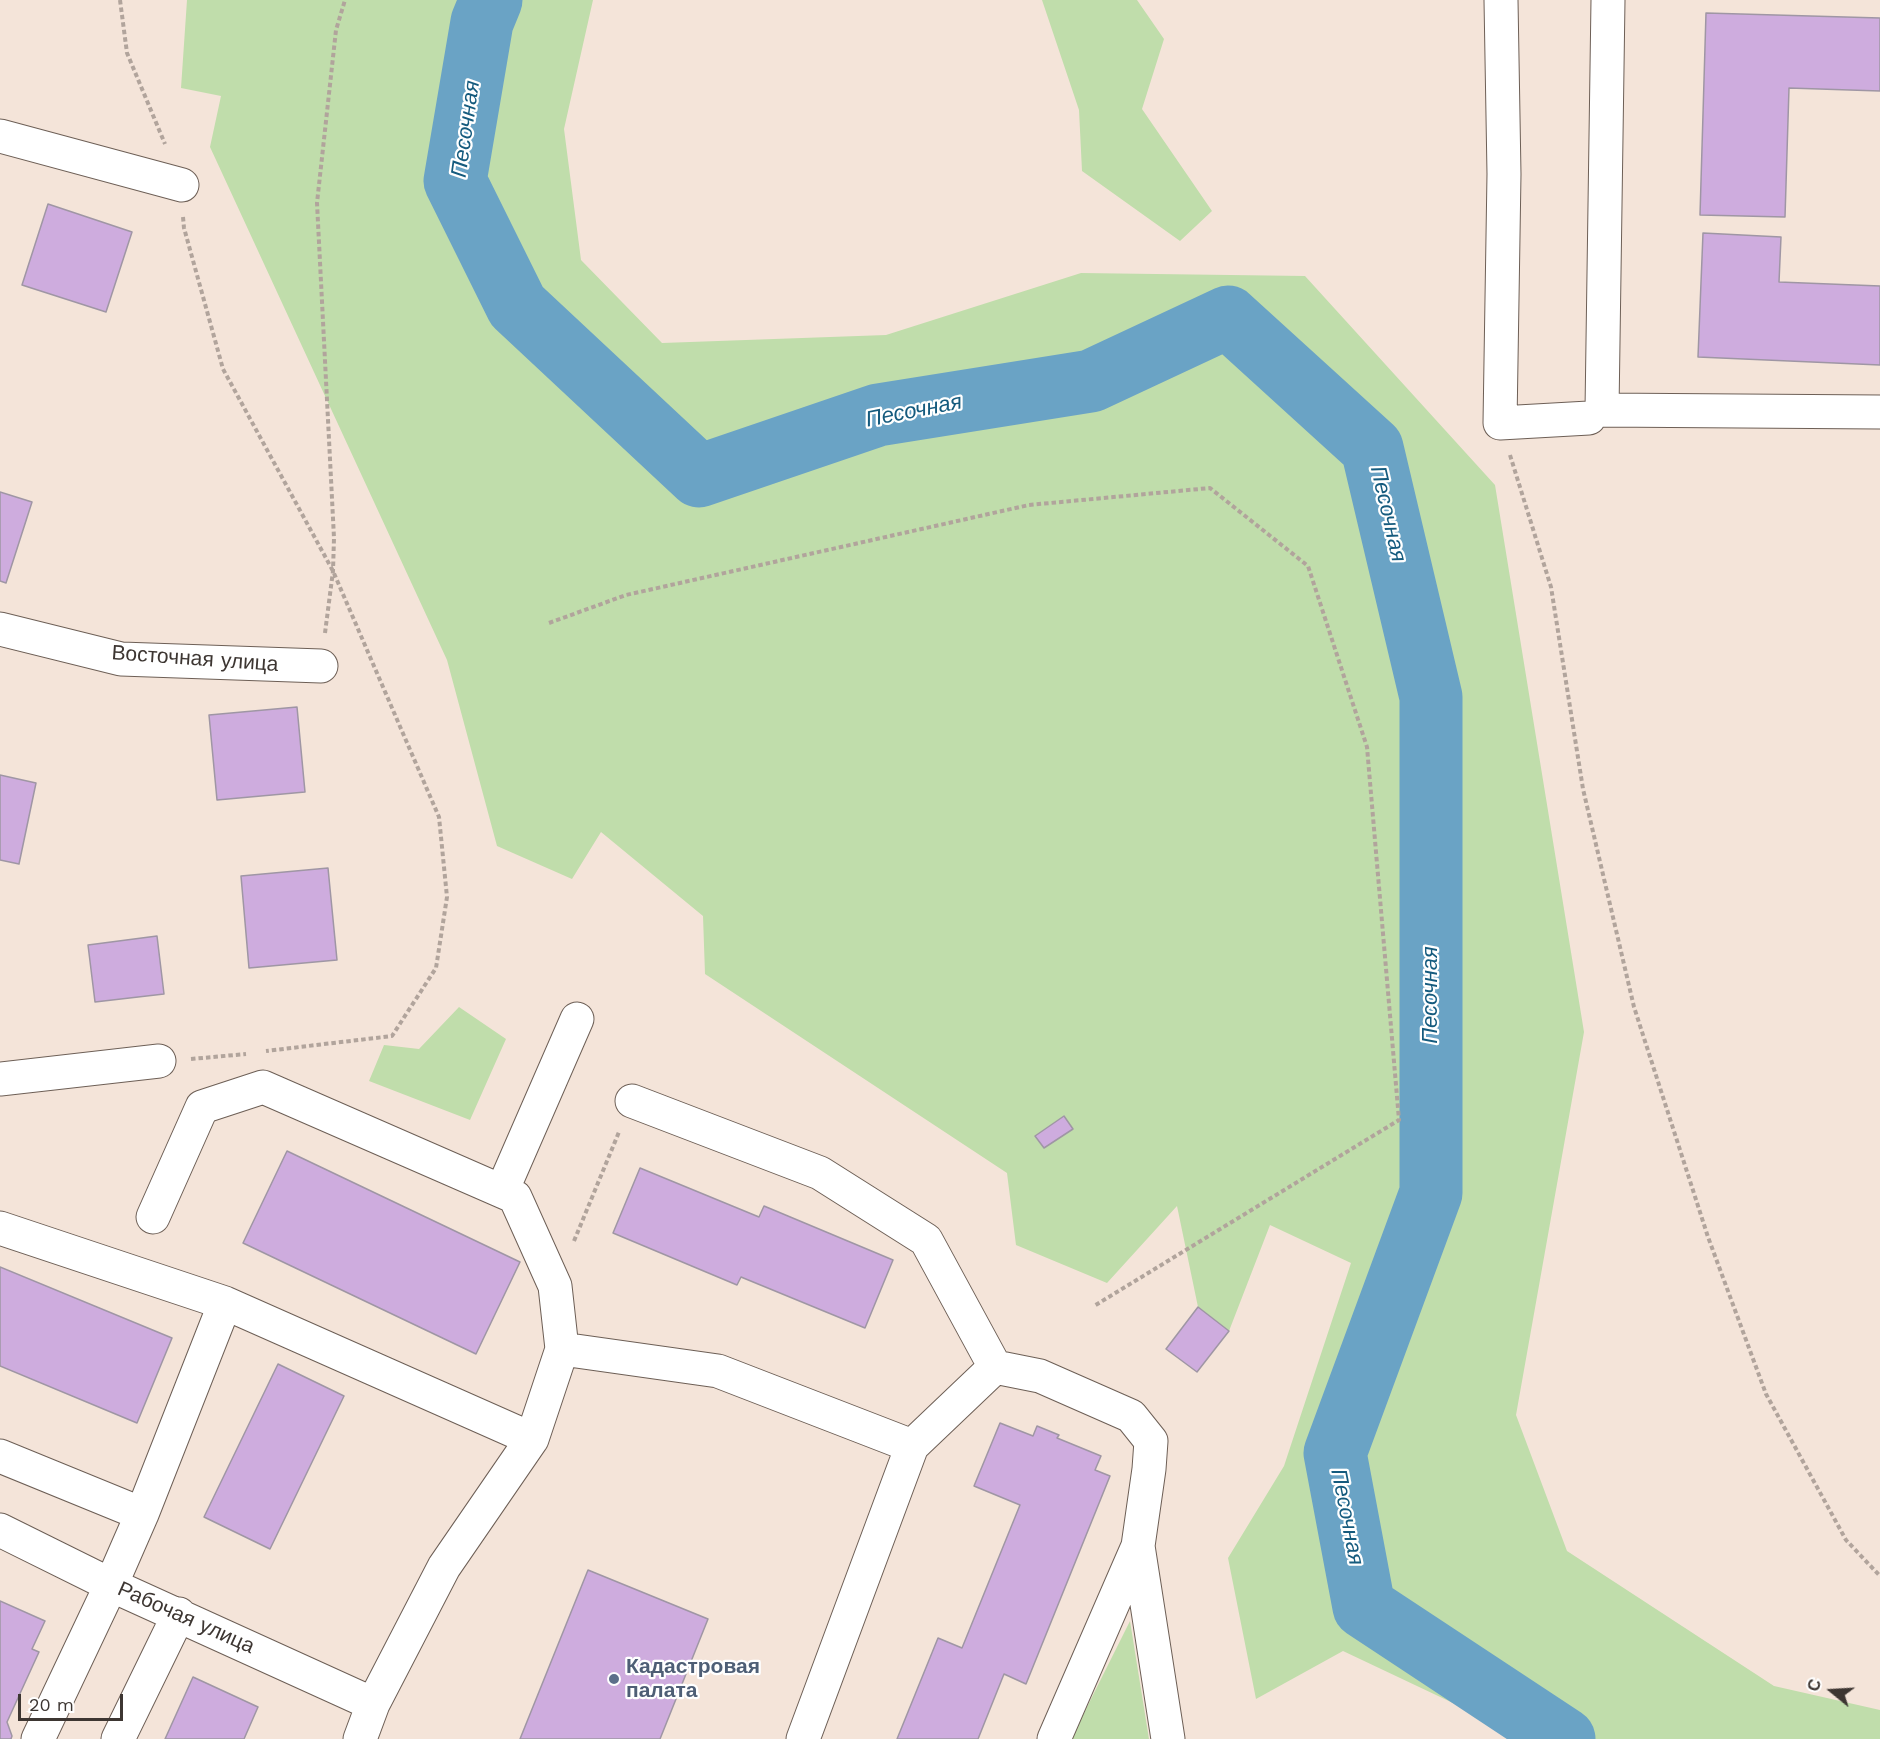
<!DOCTYPE html>
<meta charset="utf-8">
<style>
body{margin:0}
#map{position:relative;width:1880px;height:1739px;overflow:hidden;background:#f4e4d9;font-family:"Work Sans",sans-serif}
canvas{display:block}
.north{position:absolute;left:1802px;top:1661px;width:60px;height:60px;-webkit-text-stroke:4px #fff;paint-order:stroke;rotate:288deg;font-size:16px;font-weight:700;line-height:24px;text-align:center;color:#3d3632}
.north::after{content:'';display:block;margin:auto;width:21px;height:27px;background:#3d3632;clip-path:polygon(50% 0,100% 100%,50% 72%,0 100%)}
.scale{position:absolute;left:18px;top:1694px;width:105px;height:27px;box-sizing:border-box;border:3px solid #3d3632;border-top:0;padding-left:8px;font-size:18px;line-height:21px;white-space:nowrap;color:#3d3632;-webkit-text-stroke:4px #fff;paint-order:stroke}
</style>
<div id="map">
<canvas width="1880" height="1739"></canvas>
<div class="north">С</div>
<div class="scale">20 m</div>
</div>
<script>
const g = document.querySelector('canvas').getContext('2d');
g.lineJoin = 'round';
function fill(path, color) {
  g.fillStyle = color;
  g.fill(path, 'evenodd');
}
function strokePath(path, color, width, dash) {
  g.strokeStyle = color;
  g.lineWidth = width;
  g.lineCap = dash ? 'butt' : 'round';
  g.setLineDash(dash || []);
  g.stroke(path);
}
function write(font, color, halo, rows, align = 'center') {
  g.font = font + ' "Work Sans",sans-serif';
  g.lineWidth = 4.5;
  g.setLineDash([]);
  g.textBaseline = 'middle';
  g.strokeStyle = halo;
  g.fillStyle = color;
  for (const [text, x, y, turn = 0] of rows) {
    g.save();
    g.translate(x, y);
    g.rotate((+turn || 0) * Math.PI / 180);
    g.textAlign = isNaN(turn) ? turn : align;
    if (halo) g.strokeText(text, 0, 0);
    g.fillText(text, 0, 0);
    g.restore();
  }
}
const green = new Path2D(`
 M 187,0 L 593,0 L 564,129 L 581,260 L 662,343 L 886,335 L 1081,273 L 1305,276 L 1495,485 L 1584,1032 L 1516,1415 L 1567,1551 L 1774,1686 L 1880,1710 L 1880,1739 L 1529,1739 L 1343,1651 L 1256,1699 L 1228,1558 L 1284,1466 L 1351,1263 L 1270,1225 L 1229,1331 L 1198,1307 L 1177,1206 L 1107,1283 L 1016,1245 L 1007,1173 L 705,974 L 703,916 L 601,832 L 572,879 L 497,846 L 447,660 L 210,147 L 221,96 L 181,88 Z
 M 1042,0 L 1137,0 L 1164,39 L 1142,109 L 1212,211 L 1180,241 L 1082,171 L 1079,110 Z
 M 459,1007 L 506,1039 L 470,1120 L 369,1081 L 384,1045 L 419,1049 Z
 M 1130,1621 L 1149,1739 L 1071,1739 Z`);
const river = new Path2D(`
 M 491,0 L 482,22 L 455,181 L 517,306 L 699,476 L 878,415 L 1091,381 L 1228,317 L 1372,448 L 1431,697 L 1431,1193 L 1335,1453 L 1364,1607 L 1564,1739`);
const building = new Path2D(`
 M 1706,13 L 1880,18 L 1880,91 L 1789,88 L 1785,217 L 1700,215 Z
 M 48,204 L 132,232 L 106,312 L 22,285 Z
 M 1703,233 L 1781,237 L 1779,282 L 1880,286 L 1880,365 L 1698,357 Z
 M 0,492 L 32,502 L 6,583 L 0,581 Z
 M 297,707 L 305,792 L 217,800 L 209,715 Z
 M 0,775 L 36,783 L 19,864 L 0,860 Z
 M 328,868 L 337,960 L 249,968 L 241,876 Z
 M 157,936 L 164,994 L 95,1002 L 88,945 Z
 M 1064,1116 L 1073,1129 L 1044,1148 L 1035,1136 Z
 M 287,1151 L 520,1262 L 476,1354 L 243,1243 Z
 M 640,1168 L 759,1217 L 764,1206 L 893,1260 L 865,1328 L 741,1277 L 737,1285 L 613,1233 Z
 M 0,1267 L 172,1338 L 137,1423 L 0,1366 Z
 M 1198,1307 L 1229,1331 L 1197,1372 L 1166,1349 Z
 M 278,1364 L 344,1396 L 270,1549 L 204,1517 Z
 M 1000,1423 L 1033,1436 L 1037,1426 L 1059,1435 L 1057,1438 L 1101,1456 L 1095,1470 L 1110,1476 L 1026,1684 L 1004,1674 L 978,1739 L 897,1739 L 938,1638 L 962,1648 L 1020,1505 L 974,1486 Z
 M 588,1570 L 708,1619 L 660,1739 L 520,1739 Z
 M 0,1601 L 45,1621 L 32,1649 L 39,1652 L 7,1722 L 12,1736 L 11,1739 L 0,1739 Z
 M 193,1677 L 258,1707 L 244,1739 L 165,1739 Z`);
const path = new Path2D(`
 M 120,0 L 127,53 L 165,144
 M 183,217 L 184,228 L 223,369 L 333,571 L 439,817 L 447,897 L 436,968 L 392,1036 L 266,1051
 M 1510,455 L 1551,587 L 1583,789 L 1634,1007 L 1708,1237 L 1766,1394 L 1846,1540 L 1880,1576
 M 549,623 L 626,595 L 1029,505 L 1210,488 L 1308,566 L 1367,747 L 1399,1120 L 1094,1306
 M 325,633 L 333,571 L 334,538 L 317,203 L 336,30 L 345,0
 M 191,1059 L 246,1054
 M 574,1241 L 619,1132`);
const minor = new Path2D(`
 M 1501,0 L 1504,174 L 1500,423 L 1589,418
 M 1608,0 L 1602,410 L 1880,412
 M 0,136 L 182,185
 M 0,629 L 121,659 L 321,666
 M 0,1079 L 159,1061
 M 632,1101 L 820,1173 L 926,1240 L 995,1367 L 912,1446
 M 502,1191 L 577,1019
 M 153,1217 L 202,1107 L 263,1087 L 515,1197 L 555,1286 L 562,1349
 M 0,1228 L 225,1303 L 532,1439
 M 995,1367 L 1040,1376 L 1131,1416 L 1151,1441 L 1149,1469 L 1138,1546 L 1054,1739
 M 0,1456 L 142,1514
 M 0,1530 L 111,1585 L 373,1704
 M 1138,1546 L 1168,1739
 M 38,1739 L 111,1585 L 142,1514 L 225,1303
 M 118,1739 L 179,1614
 M 360,1739 L 373,1704 L 444,1567 L 532,1439 L 562,1349 L 718,1371 L 912,1446 L 803,1739`);
const markers = [
 [614,1679,6,"#5c6f8a"]
];
const streetNames = [
 ["Восточная улица",195,659,4],
 ["Рабочая улица",186,1618,24]
];
const serviceNames = [
 ["Кадастровая",626,1667],
 ["палата",626,1691]
];
const waterNames = [
 ["Песочная",466,129,-82],
 ["Песочная",914,411,-11],
 ["Песочная",1388,514,77],
 ["Песочная",1431,995,-90],
 ["Песочная",1347,1517,79]
];
fill(green, '#c0ddab');
strokePath(river, '#6aa3c5', 63);
fill(building, '#ceacde');
strokePath(building, '#9f96a4', 1.5);
strokePath(minor, '#6d5f56', 35);
strokePath(path, '#b1a49c', 4, [4.5, 3]);
strokePath(minor, '#fff', 33);
for (const [x, y, r, color] of markers) {
  const dot = new Path2D();
  dot.arc(x, y, r, 0, 2 * Math.PI);
  g.fillStyle = color;
  g.fill(dot);
  strokePath(dot, '#fff', 2);
}
write('21px', '#3d3632', '#fff', streetNames);
write('bold 21px', '#4e5e75', '#fff', serviceNames, 'left');
write('italic 22px', '#155b7e', '#fff', waterNames);
</script>
